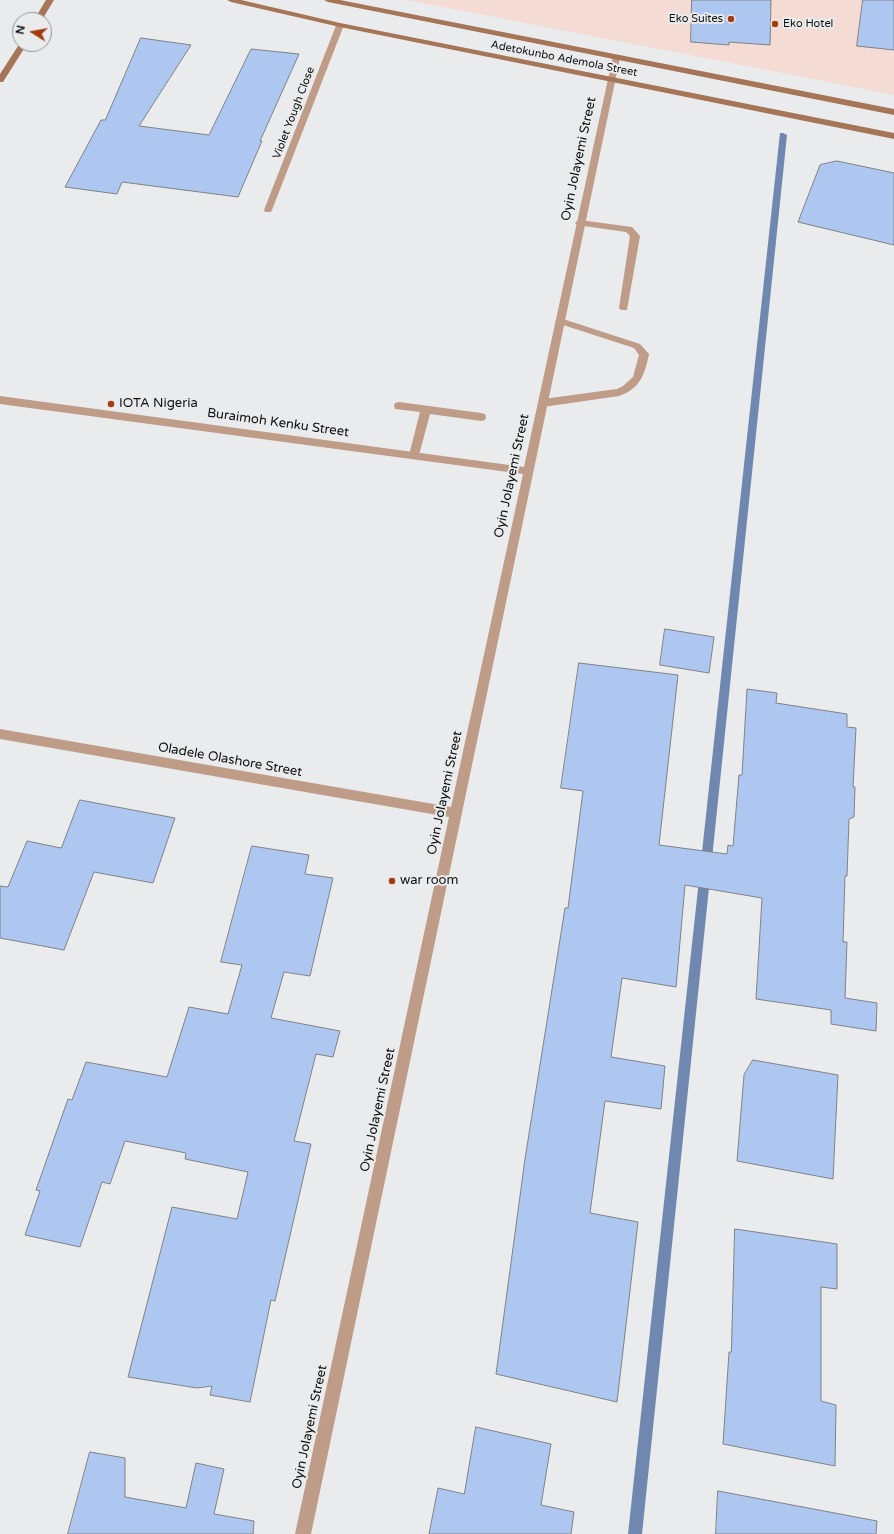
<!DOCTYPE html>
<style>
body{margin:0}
#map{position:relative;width:894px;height:1534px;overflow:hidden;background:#e9ebed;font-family:"Varela Round",sans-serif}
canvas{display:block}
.north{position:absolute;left:12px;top:12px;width:40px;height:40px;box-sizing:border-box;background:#e9ebed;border:1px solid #929395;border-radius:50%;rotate:281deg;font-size:11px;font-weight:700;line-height:16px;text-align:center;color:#0f0f10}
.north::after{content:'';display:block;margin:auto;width:14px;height:18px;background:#a23d10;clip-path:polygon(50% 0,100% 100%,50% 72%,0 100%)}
</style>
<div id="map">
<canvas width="894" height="1534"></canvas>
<div class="north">N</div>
</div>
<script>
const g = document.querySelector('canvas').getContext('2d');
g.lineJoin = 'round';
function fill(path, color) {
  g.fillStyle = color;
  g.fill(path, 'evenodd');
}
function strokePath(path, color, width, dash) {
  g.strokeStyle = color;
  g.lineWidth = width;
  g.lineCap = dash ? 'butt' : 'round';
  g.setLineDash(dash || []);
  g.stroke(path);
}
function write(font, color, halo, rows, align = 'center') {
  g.font = font + ' "Varela Round",sans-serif';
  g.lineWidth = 4;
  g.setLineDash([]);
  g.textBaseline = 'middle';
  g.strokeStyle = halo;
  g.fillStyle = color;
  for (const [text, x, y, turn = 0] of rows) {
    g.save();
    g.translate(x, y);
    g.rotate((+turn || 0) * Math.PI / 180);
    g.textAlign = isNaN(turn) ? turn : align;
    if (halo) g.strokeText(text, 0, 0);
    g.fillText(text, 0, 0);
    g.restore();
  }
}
const commercial = new Path2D(`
 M 407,0 L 894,0 L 894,95 L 823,81 Z`);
const stream = new Path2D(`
 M 780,133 L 783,133 L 787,135 L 642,1534 L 628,1534 Z`);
const building = new Path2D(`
 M 692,0 L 771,0 L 770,45 L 729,42 L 729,45 L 691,42 Z
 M 863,0 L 894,0 L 894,50 L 857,46 Z
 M 141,38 L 191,45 L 139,126 L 209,135 L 251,49 L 299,54 L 260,141 L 262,141 L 238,197 L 122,182 L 117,194 L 65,187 L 101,120 L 105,120 Z
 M 837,161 L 894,173 L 894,245 L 798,222 L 820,165 Z
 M 665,629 L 714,637 L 709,673 L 660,665 Z
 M 579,663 L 678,675 L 659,845 L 727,854 L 728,845 L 733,846 L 739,775 L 742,775 L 747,689 L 777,693 L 776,703 L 847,714 L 847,727 L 856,728 L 853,787 L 855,787 L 854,817 L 849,819 L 847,876 L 845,876 L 843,942 L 847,942 L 845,998 L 877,1003 L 876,1031 L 831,1024 L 831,1010 L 756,999 L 762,898 L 685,885 L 676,987 L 622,978 L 611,1057 L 665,1066 L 661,1109 L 605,1101 L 590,1213 L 638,1222 L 617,1402 L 496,1374 L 525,1159 L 565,908 L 568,908 L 583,791 L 561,788 Z
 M 80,800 L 175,818 L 153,883 L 94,872 L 64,950 L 0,938 L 0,886 L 8,887 L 27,841 L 61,848 Z
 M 252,846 L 309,855 L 305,874 L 333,878 L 310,976 L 284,972 L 271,1018 L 340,1031 L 333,1057 L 316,1054 L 294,1141 L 311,1144 L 275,1301 L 271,1300 L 250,1402 L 210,1395 L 212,1386 L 197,1388 L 128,1377 L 172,1207 L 237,1219 L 248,1172 L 185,1159 L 186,1153 L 125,1141 L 110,1184 L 102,1182 L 80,1247 L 25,1235 L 40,1191 L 36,1190 L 68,1099 L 72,1100 L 86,1062 L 167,1077 L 189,1007 L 228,1014 L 242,965 L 221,962 Z
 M 753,1060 L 838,1075 L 833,1179 L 737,1161 L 744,1075 Z
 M 735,1229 L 837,1244 L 837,1289 L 821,1287 L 821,1401 L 836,1405 L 835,1466 L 723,1444 L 729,1352 L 731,1352 Z
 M 476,1427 L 551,1444 L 541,1505 L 574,1512 L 571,1534 L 429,1534 L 438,1488 L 464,1494 Z
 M 90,1452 L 125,1458 L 125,1497 L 186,1508 L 196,1463 L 224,1469 L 214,1514 L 254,1521 L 253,1534 L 68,1534 Z
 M 718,1491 L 877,1521 L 876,1534 L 716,1534 Z`);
const service = new Path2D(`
 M 580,220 L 632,227 L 640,236 L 627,310 L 621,310 L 619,308 L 630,236 L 626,232 L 577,225 L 575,223 L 577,221 Z
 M 560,318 L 640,344 L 649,354 C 645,374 640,389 619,396 L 543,407 L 539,406 L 538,403 L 539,400 L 543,399 L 617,389 L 623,386 L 633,377 L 639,355 L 634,348 L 557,323 L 555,321 Z
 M 399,402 L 481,413 L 485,414 L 486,417 L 485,420 L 481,421 L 430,414 L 419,455 L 418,458 L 410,458 L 409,455 L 420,412 L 395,409 L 394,406 L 395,403 Z`);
const minor = new Path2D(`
 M 337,23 L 340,23 L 344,25 L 272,210 L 271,212 L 265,212 L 264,210 Z
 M 613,56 L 616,56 L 620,58 L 311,1534 L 295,1534 L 449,817 L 0,739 L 0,729 L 451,807 L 523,474 L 0,404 L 0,396 L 524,467 Z`);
const secondary = new Path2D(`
 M 46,0 L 54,0 L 42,20 L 34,20 Z
 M 227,0 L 241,0 L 340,23 L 894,133 L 894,139 L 340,27 L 231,2 Z
 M 324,0 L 340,0 L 894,109 L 894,115 L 328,2 Z
 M 20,43 L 20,44 L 27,44 L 3,82 L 0,82 L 0,74 Z`);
const markers = [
 [731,19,4,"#a23d10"],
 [775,24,4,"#a23d10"],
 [111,404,4,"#a23d10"],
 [392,881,4,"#a23d10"]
];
const farPoinames = [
 ["Eko Suites",723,19],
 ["Eko Hotel",783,24,"left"]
];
const farStreetnames = [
 ["Adetokunbo Ademola Street",564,59,11],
 ["Violet Yough Close",294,113,-69]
];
const streetNames = [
 ["Oyin Jolayemi Street",579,159,-78],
 ["Buraimoh Kenku Street",278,423,8],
 ["Oyin Jolayemi Street",512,476,-78],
 ["Oladele Olashore Street",230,760,10],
 ["Oyin Jolayemi Street",445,793,-78],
 ["Oyin Jolayemi Street",378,1110,-78],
 ["Oyin Jolayemi Street",310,1427,-78]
];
const poiNames = [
 ["IOTA Nigeria",119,404],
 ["war room",400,881]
];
fill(commercial, '#f4dbd4');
fill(stream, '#7087af');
fill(building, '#adc7f1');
strokePath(building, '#808284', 1);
fill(service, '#be9c88');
fill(minor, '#be9c88');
fill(secondary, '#a67557');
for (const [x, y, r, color] of markers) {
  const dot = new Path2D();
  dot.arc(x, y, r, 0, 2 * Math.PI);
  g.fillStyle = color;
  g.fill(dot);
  strokePath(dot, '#e9ebed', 1.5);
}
write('11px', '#0f0f10', '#e9ebed', farPoinames, 'right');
write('11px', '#0f0f10', '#e9ebed', farStreetnames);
write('13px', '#0f0f10', '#e9ebed', streetNames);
write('13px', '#0f0f10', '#e9ebed', poiNames, 'left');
</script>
